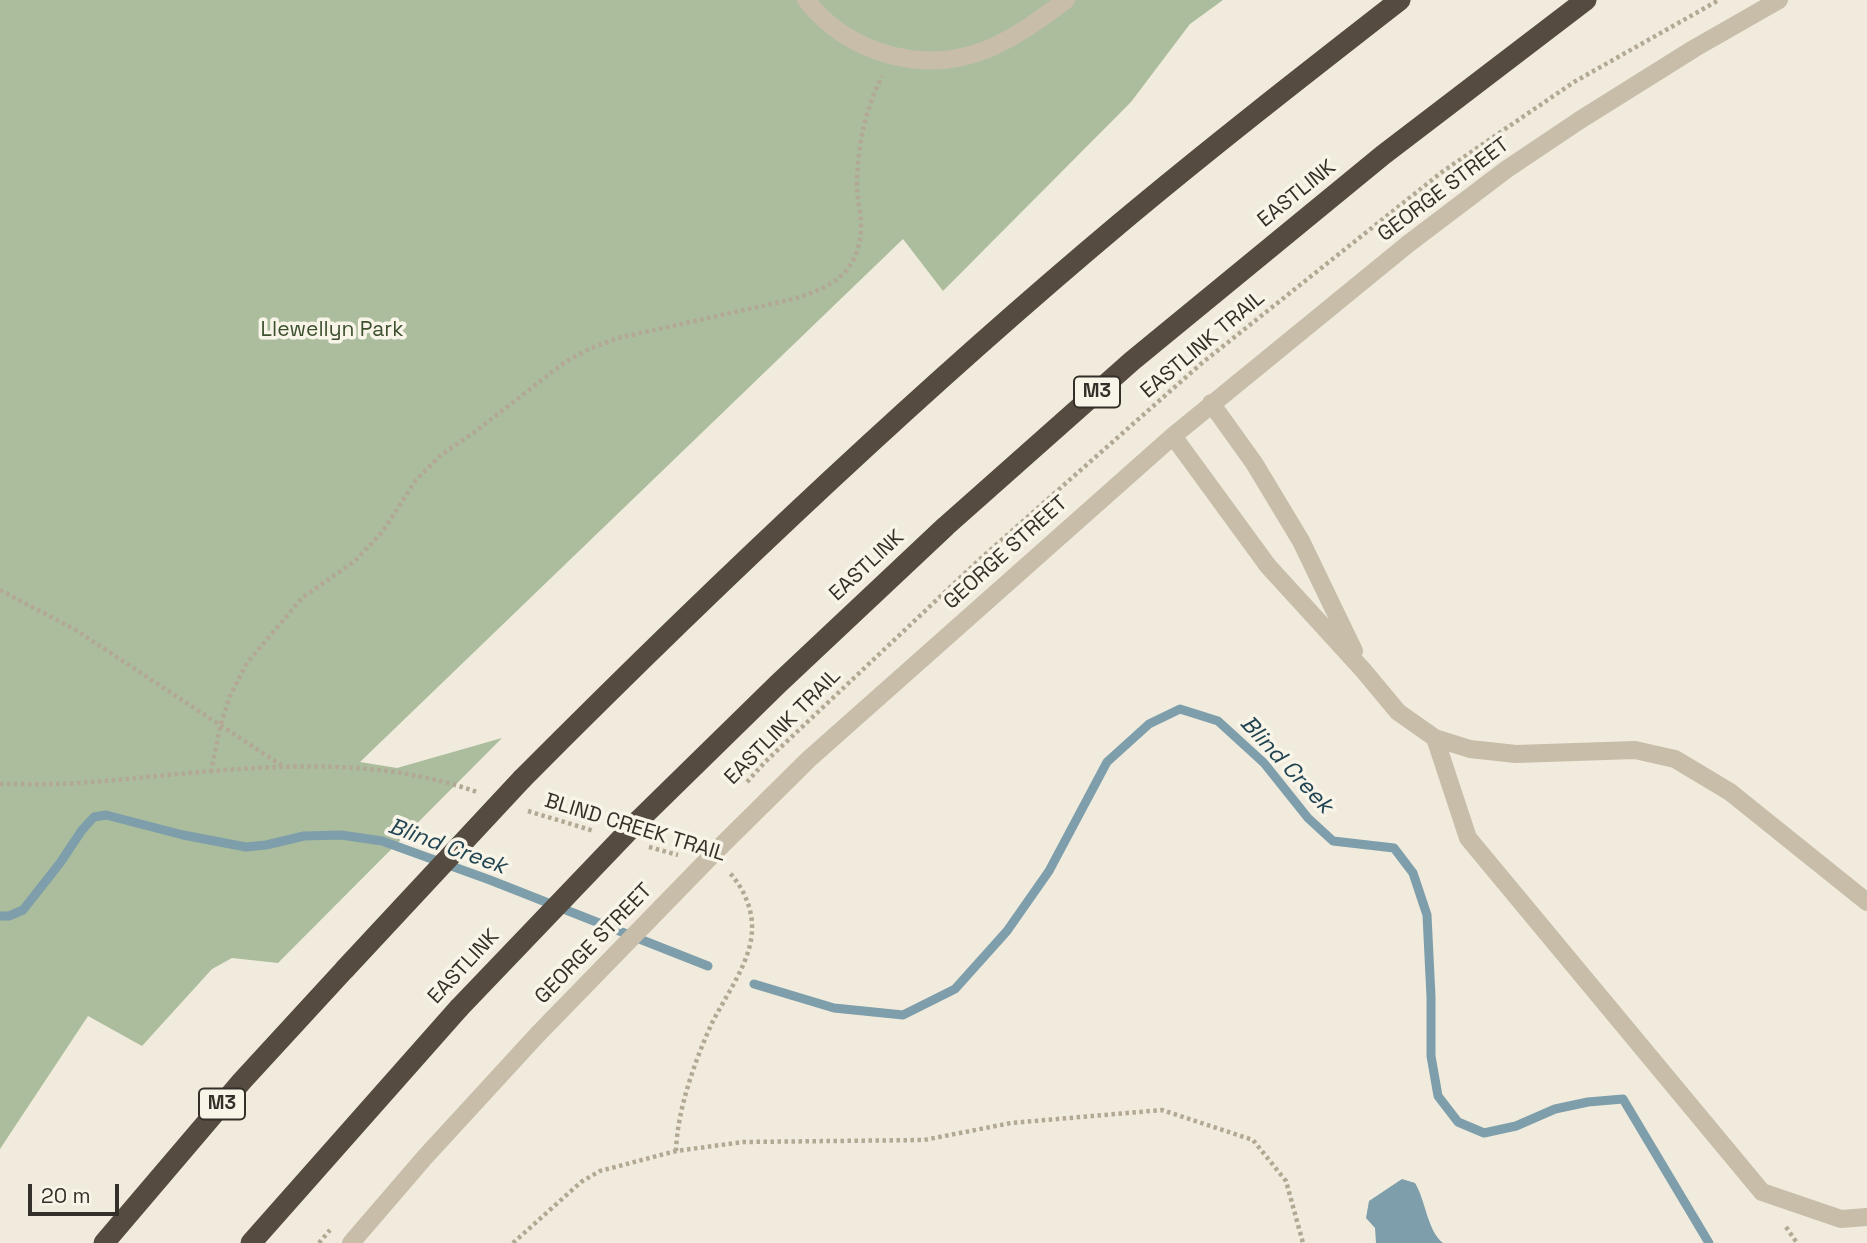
<!DOCTYPE html>
<style>
body{margin:0}
#map{position:relative;width:1867px;height:1243px;overflow:hidden;background:#f0ebdc;font-family:"Space Grotesk",sans-serif}
canvas{display:block}
.scale{position:absolute;left:28px;top:1184px;width:91px;height:32px;box-sizing:border-box;border:4px solid #342f28;border-top:0;padding-left:9px;font-size:21px;line-height:24px;white-space:nowrap;color:#342f28;-webkit-text-stroke:5px #f8f4e8;paint-order:stroke}
</style>
<div id="map">
<canvas width="1867" height="1243"></canvas>
<div class="scale">20 m</div>
</div>
<script>
const g = document.querySelector('canvas').getContext('2d');
g.lineJoin = 'round';
function fill(path, color) {
  g.fillStyle = color;
  g.fill(path, 'evenodd');
}
function strokePath(path, color, width, dash) {
  g.strokeStyle = color;
  g.lineWidth = width;
  g.lineCap = dash ? 'butt' : 'round';
  g.setLineDash(dash || []);
  g.stroke(path);
}
function write(font, color, halo, rows, align = 'center') {
  g.font = font + ' "Space Grotesk",sans-serif';
  g.lineWidth = 7;
  g.setLineDash([]);
  g.textBaseline = 'middle';
  g.strokeStyle = halo;
  g.fillStyle = color;
  for (const [text, x, y, turn = 0] of rows) {
    g.save();
    g.translate(x, y);
    g.rotate((+turn || 0) * Math.PI / 180);
    g.textAlign = isNaN(turn) ? turn : align;
    if (halo) g.strokeText(text, 0, 0);
    g.fillText(text, 0, 0);
    g.restore();
  }
}
const green = new Path2D(`
 M 0,0 L 1223,0 L 1190,24 L 1131,102 L 943,291 L 903,239 L 360,762 L 397,768 L 502,738 L 278,963 L 232,958 L 212,969 L 142,1046 L 88,1016 L 0,1149 Z`);
const water = new Path2D(`
 M 1402,1179 L 1415,1183 C 1426,1201 1427,1230 1443,1243 L 1376,1243 L 1375,1228 L 1366,1218 L 1369,1201 Z`);
const stream = new Path2D(`
 M 0,916 L 9,916 L 23,910 L 60,863 L 82,830 L 94,817 L 106,815 L 183,835 L 246,847 L 266,845 L 304,836 L 341,835 L 382,841 L 490,880 L 708,966
 M 754,984 L 834,1008 L 903,1015 L 955,989 L 1007,931 L 1049,871 L 1107,762 L 1149,724 L 1180,709 L 1218,721 L 1264,763 L 1308,818 L 1333,841 L 1394,848 L 1413,873 L 1427,915 L 1431,997 L 1431,1056 L 1438,1096 L 1458,1122 L 1484,1133 L 1516,1126 L 1555,1109 L 1588,1102 L 1623,1099 L 1709,1243`);
const path = new Path2D(`
 M 0,590 L 74,629 L 281,765
 M 211,772 L 220,727 L 229,698 L 247,663 L 303,597 L 355,561 L 383,531 L 416,480 L 441,455 L 476,431 L 565,362 L 589,349 L 618,338 L 789,300 C 829,289 860,274 861,227 C 861,211 856,195 857,179 C 859,140 865,111 882,76
 M 747,782 L 765,762 L 980,559 L 1202,363 L 1442,172 L 1574,82 L 1719,0
 M 0,784 C 30,784 61,785 91,782 C 219,772 353,748 477,792
 M 528,811 L 594,831
 M 649,847 L 678,855
 M 676,1151 C 677,1111 695,1060 712,1023 C 726,995 751,962 752,930 C 753,909 743,887 729,872
 M 1786,1227 L 1797,1243
 M 319,1243 L 330,1230
 M 513,1243 L 581,1182 L 600,1171 L 676,1151 L 743,1142 L 924,1140 L 1011,1123 L 1162,1110 L 1253,1140 L 1286,1181 L 1303,1243`);
const minor = new Path2D(`
 M 806,0 C 829,28 854,45 890,55 C 963,74 1010,42 1066,0
 M 1211,403 L 1254,463 L 1301,541 L 1354,651
 M 1173,436 L 1268,566 L 1363,670 L 1398,712 L 1435,738 L 1470,749 L 1516,754 L 1635,750 L 1675,759 L 1730,792 L 1867,902
 M 1435,738 L 1468,838 L 1762,1192 L 1841,1219 L 1867,1217
 M 721,846 L 809,759 L 1173,436 L 1408,244 L 1507,169 L 1580,120 L 1695,48 L 1779,0
 M 351,1243 L 425,1157 L 538,1034`);
const highway = new Path2D(`
 M 522,779 C 713,587 911,399 1118,225 C 1210,148 1305,74 1400,0
 M 639,820 L 778,684 L 946,526 L 1132,361 L 1383,155 L 1586,0
 M 104,1243 L 242,1081 L 345,969
 M 251,1243 L 459,1008`);
const minorBridge = new Path2D(`
 M 538,1034 L 721,846`);
const highwayBridge = new Path2D(`
 M 345,969 L 522,779
 M 459,1008 L 639,820`);
const shields = [
 [1097,392,46],
 [222,1104,46]
];
const shieldNames = [
 ["M3",1097,392],
 ["M3",222,1104]
];
const streetNames = [
 ["GEORGE STREET",1444,190,-37],
 ["EASTLINK",1297,194,-39],
 ["EASTLINK TRAIL",1203,345,-40],
 ["GEORGE STREET",1006,553,-42],
 ["EASTLINK",867,566,-43],
 ["EASTLINK TRAIL",783,727,-45],
 ["BLIND CREEK TRAIL",635,828,17],
 ["GEORGE STREET",594,944,-46],
 ["EASTLINK",464,967,-47]
];
const parkNames = [
 ["Llewellyn Park",332,330]
];
const waterNames = [
 ["Blind Creek",1286,765,47],
 ["Blind Creek",447,847,20]
];
fill(green, '#abbd9d');
fill(water, '#7d9eaa');
strokePath(stream, '#7d9eaa', 9);
strokePath(path, '#b2a893', 4.5, [3.5, 3.5]);
strokePath(minor, '#c7bda9', 18);
strokePath(highway, '#554b40', 21);
strokePath(minorBridge, '#c7bda9', 18);
strokePath(highwayBridge, '#554b40', 21);
for (const [x, y, w] of shields) {
  const box = new Path2D();
  box.roundRect(x - w / 2, y - 15.5, w, 31, 5);
  g.fillStyle = '#f8f4e8';
  g.fill(box);
  strokePath(box, '#342f28', 2);
}
write('bold 19px', '#342f28', null, shieldNames);
write('21px', '#342f28', '#f8f4e8', streetNames);
write('21px', '#3c502e', '#f8f4e8', parkNames);
write('italic 23px', '#214452', '#f8f4e8', waterNames);
</script>
